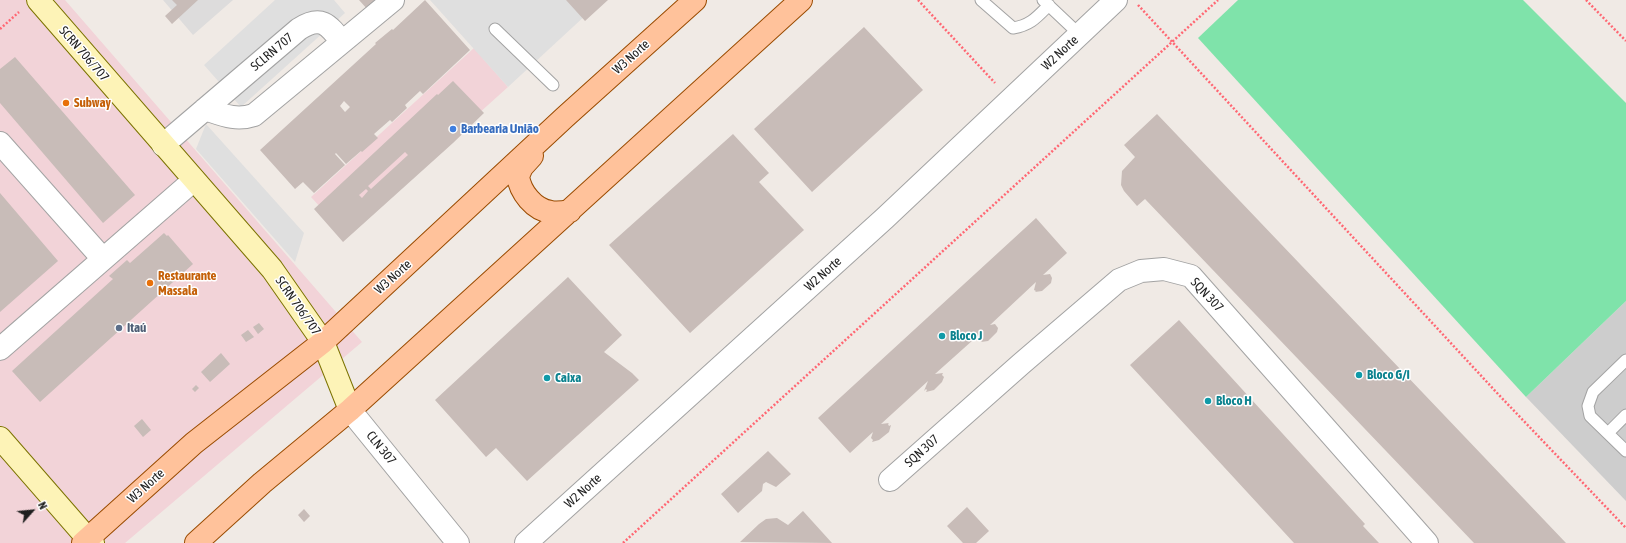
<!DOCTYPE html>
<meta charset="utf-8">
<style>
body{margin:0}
#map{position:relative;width:1626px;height:543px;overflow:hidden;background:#f0eae5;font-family:"Asap Condensed",sans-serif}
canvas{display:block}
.north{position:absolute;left:12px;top:491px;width:40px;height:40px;-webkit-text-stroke:3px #fff;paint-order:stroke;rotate:63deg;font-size:11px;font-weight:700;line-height:16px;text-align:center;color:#1f1f1f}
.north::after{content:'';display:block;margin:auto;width:14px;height:18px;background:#1f1f1f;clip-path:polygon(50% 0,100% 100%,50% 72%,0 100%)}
</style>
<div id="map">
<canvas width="1626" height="543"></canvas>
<div class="north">N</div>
</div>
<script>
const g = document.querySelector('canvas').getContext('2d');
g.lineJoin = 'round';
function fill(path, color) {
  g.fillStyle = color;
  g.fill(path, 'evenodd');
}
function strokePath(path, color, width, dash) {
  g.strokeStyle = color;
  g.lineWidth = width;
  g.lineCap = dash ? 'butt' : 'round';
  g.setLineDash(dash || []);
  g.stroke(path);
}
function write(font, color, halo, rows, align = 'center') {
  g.font = font + ' "Asap Condensed",sans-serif';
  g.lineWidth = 3;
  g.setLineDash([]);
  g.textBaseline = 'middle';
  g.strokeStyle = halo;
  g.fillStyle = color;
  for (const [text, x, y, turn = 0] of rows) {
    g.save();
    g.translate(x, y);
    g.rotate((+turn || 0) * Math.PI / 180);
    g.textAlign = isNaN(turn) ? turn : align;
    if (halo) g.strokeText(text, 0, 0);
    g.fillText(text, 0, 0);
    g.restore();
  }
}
const residential = new Path2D(`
 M 163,0 L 233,0 L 193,35 Z`);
const commercial = new Path2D(`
 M 0,0 L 65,0 L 362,342 L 125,543 L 0,543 Z
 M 474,48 L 508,87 L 345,234 L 311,197 Z`);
const religious = new Path2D(`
 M 1626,301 L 1626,501 L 1526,397 Z`);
const pitch = new Path2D(`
 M 1238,0 L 1523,0 L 1626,103 L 1626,301 L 1526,397 L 1198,38 Z`);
const parking = new Path2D(`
 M 275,0 L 334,0 L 345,13 L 241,107 L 204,65 Z
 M 430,0 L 574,0 L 587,14 L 508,87 Z
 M 206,124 L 304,233 L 295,262 L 196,149 Z`);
const building = new Path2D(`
 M 172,0 L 198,0 L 172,24 L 165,16 L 177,5 Z
 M 359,0 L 380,0 L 368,10 Z
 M 425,0 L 470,50 L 423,94 L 420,91 L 405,105 L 407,108 L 392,122 L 390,120 L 374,134 L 378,138 L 362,152 L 361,151 L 346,164 L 336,153 L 335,154 L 345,165 L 314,193 L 303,182 L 295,189 L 260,150 L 376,44 L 375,43 L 392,29 L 393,30 ZM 344,101 L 350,107 L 345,112 L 340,106 Z
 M 566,0 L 608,0 L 585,21 Z
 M 864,27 L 923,90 L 812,192 L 754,129 Z
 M 15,57 L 135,195 L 103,223 L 0,103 L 0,69 Z
 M 453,81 L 484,113 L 453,143 L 343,242 L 314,209 L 437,94 L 438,95 ZM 405,152 L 408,155 L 371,189 L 368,186 ZM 366,189 L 368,191 L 362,198 L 359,195 Z
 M 1157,114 L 1566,543 L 1474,543 L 1145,199 L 1137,206 L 1124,191 L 1121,185 L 1122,171 L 1135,157 L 1124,145 Z
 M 733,134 L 769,173 L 759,182 L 804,230 L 690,333 L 609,245 Z
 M 0,193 L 58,261 L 0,312 Z
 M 1036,218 L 1067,253 L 1043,275 L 1050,274 L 1052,278 L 1051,283 L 1042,291 L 1035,292 L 1036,291 L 1034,290 L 1036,282 L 990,325 L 995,324 L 998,328 L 997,332 L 988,341 L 981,342 L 982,341 L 980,339 L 979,340 L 982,332 L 935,374 L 943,373 L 942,375 L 944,377 L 942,382 L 934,390 L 926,392 L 927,390 L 926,389 L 924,391 L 928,381 L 881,424 L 889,423 L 888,424 L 889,426 L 891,425 L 889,432 L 879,440 L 872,442 L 873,440 L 871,438 L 873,432 L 850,453 L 818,418 Z
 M 164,233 L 167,236 L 168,235 L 193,264 L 40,402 L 12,371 L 113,279 L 109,276 L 127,260 L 130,263 Z
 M 568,277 L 622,335 L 604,352 L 632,373 L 639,380 L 527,481 L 496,448 L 486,457 L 435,400 Z
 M 1179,320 L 1365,524 L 1363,526 L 1379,543 L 1294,543 L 1130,365 Z
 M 259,323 L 264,329 L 258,334 L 253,327 Z
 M 248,330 L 254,337 L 246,342 L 241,335 Z
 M 221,353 L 230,364 L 210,382 L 201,372 Z
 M 196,385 L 199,388 L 195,392 L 192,389 Z
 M 142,419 L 151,430 L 143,437 L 134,426 Z
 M 768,451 L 791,474 L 776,487 L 766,482 L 763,484 L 762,491 L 738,513 L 721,494 Z
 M 967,507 L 989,531 L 976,543 L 963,543 L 947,526 Z
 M 304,509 L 310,516 L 304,522 L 298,515 Z
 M 803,511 L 832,543 L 740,542 L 759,524 L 766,519 L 777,518 L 788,525 Z`);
const path = new Path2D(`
 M 918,0 L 995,83
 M 1586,0 L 1626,41
 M 1138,5 L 1498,394 L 1626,528
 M 0,29 L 19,12
 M 623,543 L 1218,0`);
const service = new Path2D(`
 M 981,0 L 1013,28 C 1031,25 1037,17 1049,5
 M 1043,0 L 1079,34
 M 495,29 L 553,85
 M 1626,360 L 1593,392 L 1588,406 L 1590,416 L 1626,451
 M 1608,433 L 1626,415`);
const minor = new Path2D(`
 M 0,143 L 103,259
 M 0,349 L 194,180
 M 890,480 L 1021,364 L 1119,280 L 1141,271 L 1164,269 L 1191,276 L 1427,543`);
const tertiary = new Path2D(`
 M 205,109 C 223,115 236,121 254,115 L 393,0
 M 163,145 L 299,29 C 321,15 328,24 342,42
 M 350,410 L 458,543
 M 526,543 L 885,218 L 1116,0`);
const secondary = new Path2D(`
 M 38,0 L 272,269 L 323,342 L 350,410
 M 0,438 L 88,539 L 93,543`);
const primary = new Path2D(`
 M 532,156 L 522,167 L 518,176 C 520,192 534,210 551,212 C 557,213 564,212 570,211
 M 83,543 L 194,443 L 323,342 L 565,117 L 695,0
 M 196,543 L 262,483 L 350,410 L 801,0`);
const markers = [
 [66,103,4,"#e8710a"],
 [453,129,4,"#3f7fe0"],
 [150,283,4,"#e8710a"],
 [119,328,4,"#5c6f8a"],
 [942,336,4,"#0f9aa8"],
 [1359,375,4,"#0f9aa8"],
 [547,378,4,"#0f9aa8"],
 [1208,401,4,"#0f9aa8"]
];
const streetNames = [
 ["SCLRN 707",272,52,-40],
 ["W2 Norte",1060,53,-43],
 ["SCRN 706/707",84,54,49],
 ["W3 Norte",631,57,-42],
 ["W2 Norte",823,274,-42],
 ["W3 Norte",393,277,-42],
 ["SQN 307",1207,295,47],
 ["SCRN 706/707",298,306,55],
 ["CLN 307",381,448,51],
 ["SQN 307",922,451,-42],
 ["W3 Norte",146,486,-42],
 ["W2 Norte",583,491,-42]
];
const foodNames = [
 ["Subway",74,103],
 ["Restaurante",158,276],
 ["Massala",158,291]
];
const shopNames = [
 ["Barbearia União",461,129]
];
const serviceNames = [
 ["Itaú",127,328]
];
const cultureNames = [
 ["Bloco J",950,336],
 ["Bloco G/I",1367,375],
 ["Caixa",555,378],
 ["Bloco H",1216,401]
];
fill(residential, '#dddcdc');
fill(commercial, '#f2d3d8');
fill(religious, '#cdcdcd');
fill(pitch, '#7fe3aa');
fill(parking, '#dfdfdf');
fill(building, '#c8bcb8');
strokePath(service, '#a3a3a3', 13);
strokePath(minor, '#a3a3a3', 24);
strokePath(tertiary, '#a3a3a3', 24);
strokePath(secondary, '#7c7300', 24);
strokePath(primary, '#9a4b00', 24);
strokePath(path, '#ff6773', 2.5, [2, 2]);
strokePath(service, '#fff', 11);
strokePath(minor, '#fff', 22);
strokePath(tertiary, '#fff', 22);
strokePath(secondary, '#fdf3b7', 22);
strokePath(primary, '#ffc29b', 22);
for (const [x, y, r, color] of markers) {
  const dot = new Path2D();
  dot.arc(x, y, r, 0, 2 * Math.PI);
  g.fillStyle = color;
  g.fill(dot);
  strokePath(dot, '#fff', 1.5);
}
write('13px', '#1f1f1f', '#fff', streetNames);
write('bold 13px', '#c56008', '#fff', foodNames, 'left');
write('bold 13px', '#366cbe', '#fff', shopNames, 'left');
write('bold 13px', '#4e5e75', '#fff', serviceNames, 'left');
write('bold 13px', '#0d838f', '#fff', cultureNames, 'left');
</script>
